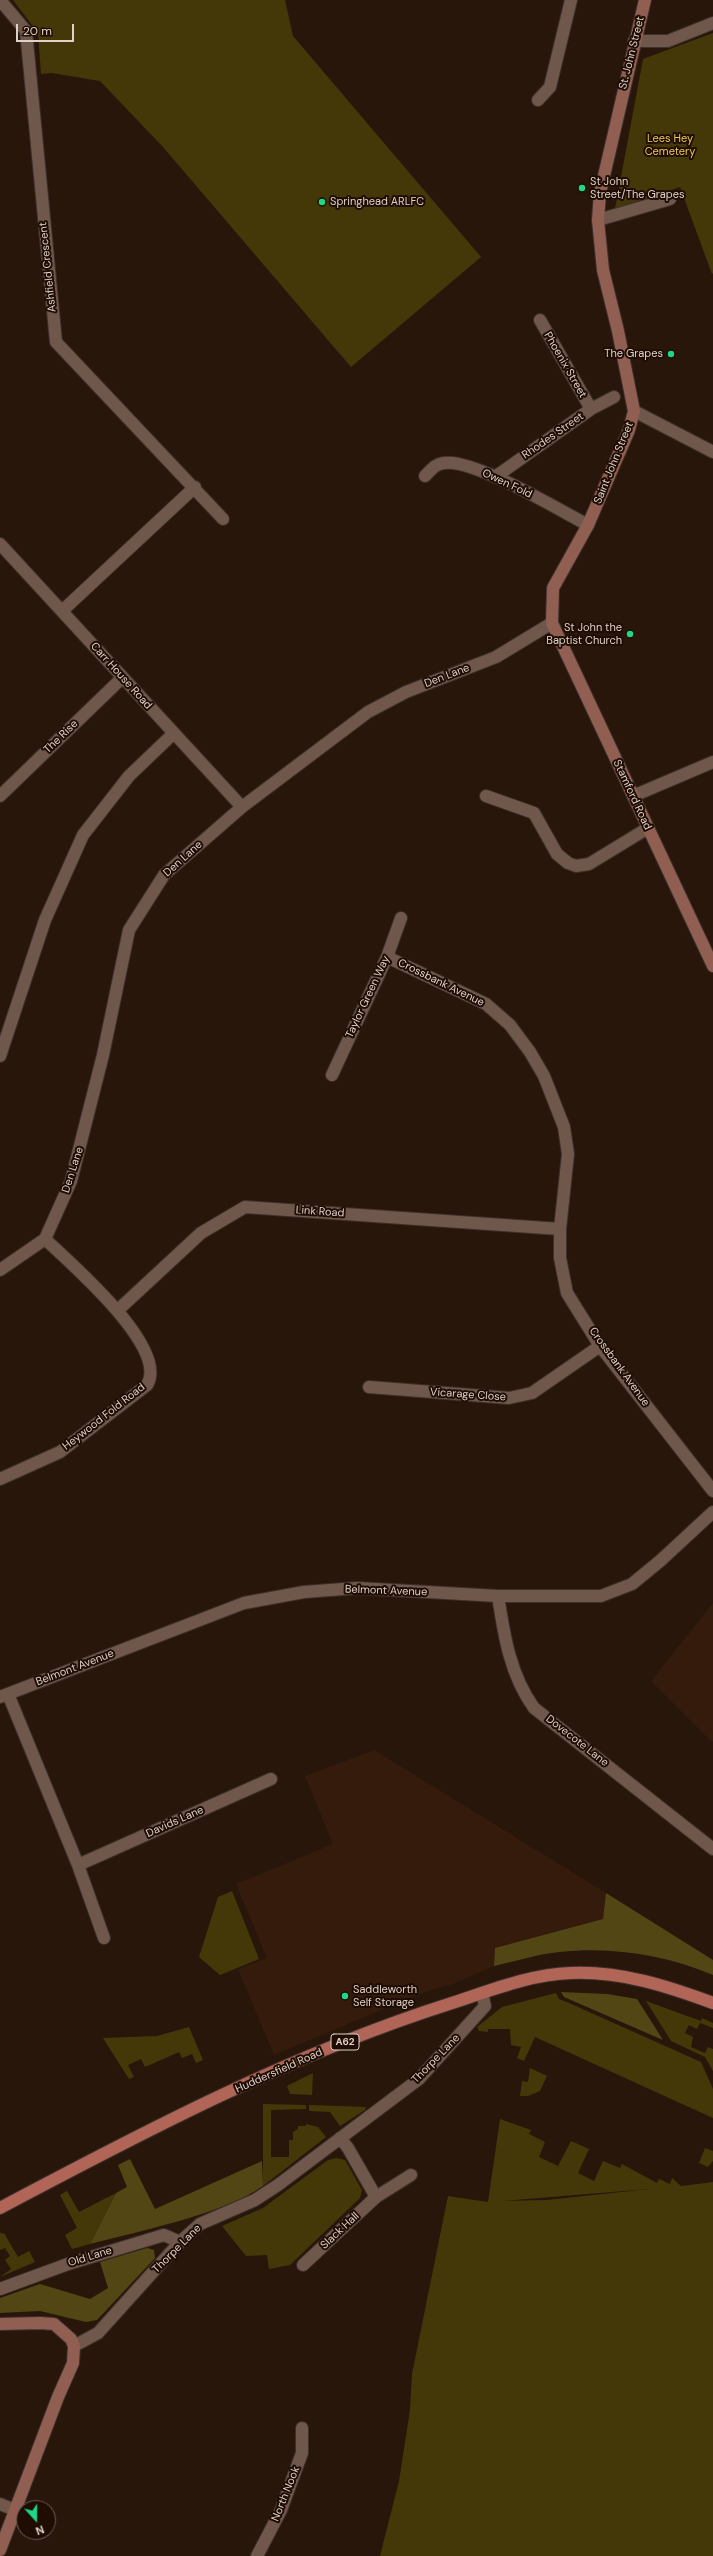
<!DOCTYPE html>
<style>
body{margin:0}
#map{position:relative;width:713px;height:2556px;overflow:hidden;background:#29160b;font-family:"DM Sans",sans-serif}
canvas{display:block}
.north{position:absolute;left:16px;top:2500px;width:40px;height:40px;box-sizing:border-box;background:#1f0d04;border:1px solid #6b5b53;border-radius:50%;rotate:159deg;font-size:11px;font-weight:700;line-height:16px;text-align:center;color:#ded1c9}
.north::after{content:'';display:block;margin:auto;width:14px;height:18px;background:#1ed887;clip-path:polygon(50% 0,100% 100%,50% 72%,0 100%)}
.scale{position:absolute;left:16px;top:24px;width:58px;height:18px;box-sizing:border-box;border:2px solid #ded1c9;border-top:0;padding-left:5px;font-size:12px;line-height:14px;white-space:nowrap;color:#ded1c9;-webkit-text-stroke:3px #1f0d04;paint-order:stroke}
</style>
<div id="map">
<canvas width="713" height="2556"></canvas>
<div class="north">N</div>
<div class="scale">20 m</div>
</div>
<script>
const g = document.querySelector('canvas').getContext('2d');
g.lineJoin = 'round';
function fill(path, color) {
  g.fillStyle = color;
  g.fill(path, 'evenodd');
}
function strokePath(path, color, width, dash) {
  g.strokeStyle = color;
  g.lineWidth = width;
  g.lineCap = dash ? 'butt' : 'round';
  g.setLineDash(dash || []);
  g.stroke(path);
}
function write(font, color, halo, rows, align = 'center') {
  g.font = font + ' "DM Sans",sans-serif';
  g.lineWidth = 4;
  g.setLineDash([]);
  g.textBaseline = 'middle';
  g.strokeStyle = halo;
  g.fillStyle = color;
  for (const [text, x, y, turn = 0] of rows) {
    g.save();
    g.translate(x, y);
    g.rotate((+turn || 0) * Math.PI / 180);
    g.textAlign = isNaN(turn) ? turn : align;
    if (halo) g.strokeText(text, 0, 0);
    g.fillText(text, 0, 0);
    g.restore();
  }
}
const built = new Path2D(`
 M 713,1603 L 713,1741 L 712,1742 L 651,1681 Z
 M 374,1750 L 606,1893 L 603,1919 L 495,1948 L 494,1966 L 453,1984 L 422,1993 L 274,2055 L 238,1969 L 267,1958 L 236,1884 L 333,1844 L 305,1776 Z`);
const green = new Path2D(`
 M 13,0 L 285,0 L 293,36 L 481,257 L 351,367 L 163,147 L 100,81 L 52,73 L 41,74 L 38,33 Z
 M 713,33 L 713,273 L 712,274 L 680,187 L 615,209 L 643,59 Z
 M 232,1891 L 259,1959 L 220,1975 L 199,1957 L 218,1897 Z
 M 556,1993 L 559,1999 L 569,2003 L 701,2062 L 713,2089 L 713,2118 L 535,2037 L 524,2061 L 517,2058 L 521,2047 L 511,2045 L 510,2029 L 488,2029 L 488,2032 L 479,2031 L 477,2027 L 502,2007 Z
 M 646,2001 L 701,2021 L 702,2018 L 713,2023 L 713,2028 L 700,2023 L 697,2029 L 689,2025 L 685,2033 L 693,2037 L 691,2047 L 705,2053 L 708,2047 L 713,2049 L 713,2071 L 705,2057 L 671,2041 Z
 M 189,2027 L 203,2060 L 196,2063 L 192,2054 L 182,2058 L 179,2052 L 145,2067 L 141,2059 L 128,2065 L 134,2077 L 129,2079 L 103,2038 L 157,2036 Z
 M 530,2068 L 547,2076 L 540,2091 L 528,2096 L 520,2096 L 522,2081 L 528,2082 Z
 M 313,2073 L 312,2095 L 290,2094 L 287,2086 Z
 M 263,2104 L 306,2105 L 306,2109 L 271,2110 L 271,2157 L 289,2157 L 289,2140 L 293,2140 L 293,2132 L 298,2129 L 298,2126 L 306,2126 L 306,2124 L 318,2127 L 326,2137 L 263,2186 Z
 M 309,2105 L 366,2107 L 365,2110 L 340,2126 L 330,2112 L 309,2111 Z
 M 500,2119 L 531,2130 L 529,2134 L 545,2142 L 539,2157 L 558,2166 L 571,2141 L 589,2149 L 578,2173 L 594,2181 L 603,2161 L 620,2168 L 622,2164 L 657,2183 L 659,2179 L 670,2184 L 672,2178 L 681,2186 L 713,2182 L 713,2556 L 380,2556 L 399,2481 L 410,2410 L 412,2374 L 448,2196 L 488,2202 ZM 649,2189 L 547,2200 L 502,2201 Z
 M 705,2148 L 713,2151 L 713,2161 L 708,2167 L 699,2163 Z
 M 336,2158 L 345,2160 L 362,2190 L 360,2198 L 290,2265 L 269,2269 L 267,2255 L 246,2256 L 222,2226 L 263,2208 L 328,2160 Z
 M 67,2191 L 79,2212 L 116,2193 L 90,2244 L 72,2249 L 65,2235 L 77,2228 L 60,2195 Z
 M 0,2232 L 2,2234 L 4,2233 L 18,2257 L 29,2251 L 35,2262 L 0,2277 L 11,2269 L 5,2260 L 10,2256 L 5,2248 L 0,2250 Z`);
const forest = new Path2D(`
 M 606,1893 L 713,1960 L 713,1975 C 667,1955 611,1946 560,1952 C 538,1954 516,1961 494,1966 L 495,1948 L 603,1919 Z
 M 561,1992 L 607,1994 L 637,1999 L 663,2040 L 564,1997 Z
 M 130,2159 L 155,2209 L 262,2161 L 263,2186 C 224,2214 139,2231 90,2244 L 116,2193 L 127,2187 L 118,2165 Z
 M 147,2248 L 154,2250 L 155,2258 L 97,2320 L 86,2322 L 40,2311 L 0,2313 L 0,2298 L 40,2284 L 90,2299 L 108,2288 L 100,2262 Z`);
const street = new Path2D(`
 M 0,0 L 26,31 L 56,342 L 223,519
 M 634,41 L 668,41 L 713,23
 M 538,100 L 550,87 L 571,0
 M 598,220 L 670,199
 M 540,320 L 591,409
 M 634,411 L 713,452
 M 425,476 C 431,470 435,464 444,463 C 473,458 559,510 588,525
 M 495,477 L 591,409 L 614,397
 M 0,544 L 242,807
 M 62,611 L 195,487
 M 0,796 L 122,678
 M 486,796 L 534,813 L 557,854 L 568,863 L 576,866 L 589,864 L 648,828
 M 633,796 L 713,762
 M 387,957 L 486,1004 L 510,1025 L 530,1052 L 544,1076 L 564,1127 L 568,1154 L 560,1229 L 560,1258 L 567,1293 L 600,1346 L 713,1491
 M 0,1056 L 45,920 L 83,835 L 129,776 L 174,733
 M 332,1075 L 387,957 L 401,918
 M 0,1270 L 45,1239 L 71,1181 L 103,1055 L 129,930 L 164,875 L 242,807 L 368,712 L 406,692 L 496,657 L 552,623
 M 118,1310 L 201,1233 L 245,1207 L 560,1229
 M 369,1387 L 509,1398 L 532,1393 L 600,1346
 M 0,1479 L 60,1452 L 147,1385 C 170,1348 70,1263 45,1239
 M 498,1596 C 504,1635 510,1675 534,1708 L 713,1849
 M 8,1694 L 78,1865 L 104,1938
 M 0,1697 L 244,1603 L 304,1592 L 357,1588 L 498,1596 L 601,1596 L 632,1584 L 660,1561 L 713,1512
 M 78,1865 L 271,1779
 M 340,2138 L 348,2148 L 376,2197
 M 303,2265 L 376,2197 L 411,2175
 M 0,2289 L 68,2264 L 164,2235 L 180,2242
 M 74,2346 L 98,2333 L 180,2242 L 200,2224 L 255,2200 L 278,2185 L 419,2079 L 485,2006 L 482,1993
 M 0,2504 L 15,2510
 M 257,2556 L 281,2510 L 302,2453 L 302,2428`);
const secondary = new Path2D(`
 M 645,0 L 600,193 L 598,220 L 603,270 L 618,331 L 634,411 L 629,430 L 588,525 L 553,588 L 552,623 L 713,966
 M 0,2324 L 40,2323 L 54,2324 L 71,2339 L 74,2346 L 73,2363 L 58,2397 L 0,2550`);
const primary = new Path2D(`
 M 0,2208 C 145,2131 294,2053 452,2003 C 489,1991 531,1974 571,1973 C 621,1971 667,1986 713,2003`);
const markers = [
 [582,188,4,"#1ed887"],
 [322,202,4,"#1ed887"],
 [671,354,4,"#1ed887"],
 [630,634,4,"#1ed887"],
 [345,1996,4,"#1ed887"]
];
const shields = [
 [345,2042,28]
];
const shieldNames = [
 ["A62",345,2042]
];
const streetNames = [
 ["St. John Street",632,53,-76],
 ["Ashfield Crescent",48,267,-96],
 ["Phoenix Street",565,365,60],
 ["Rhodes Street",553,436,-35],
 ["Saint John Street",614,463,-68],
 ["Owen Fold",507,484,25],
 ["Carr House Road",121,676,48],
 ["Den Lane",447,676,-21],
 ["The Rise",61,737,-44],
 ["Stamford Road",632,795,65],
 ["Den Lane",183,859,-42],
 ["Crossbank Avenue",441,983,26],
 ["Taylor Green Way",368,997,-65],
 ["Den Lane",73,1170,-72],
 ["Link Road",320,1212,4],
 ["Crossbank Avenue",619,1367,54],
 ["Vicarage Close",468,1395,4],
 ["Heywood Fold Road",104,1417,-38],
 ["Belmont Avenue",386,1591,2],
 ["Belmont Avenue",75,1668,-21],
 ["Dovecote Lane",577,1741,38],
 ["Davids Lane",175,1822,-24],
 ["Thorpe Lane",436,2059,-46],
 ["Huddersfield Road",279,2071,-24],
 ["Slack Hall",340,2231,-43],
 ["Thorpe Lane",177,2249,-45],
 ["Old Lane",90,2257,-17],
 ["North Nook",286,2494,-68]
];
const parkNames = [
 ["Lees Hey",670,139],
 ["Cemetery",670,152]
];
const poiNames = [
 ["St John",590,182],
 ["Street/The Grapes",590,195],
 ["Springhead ARLFC",330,202],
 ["The Grapes",663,354,"right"],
 ["St John the",622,628,"right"],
 ["Baptist Church",622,641,"right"],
 ["Saddleworth",353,1990],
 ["Self Storage",353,2003]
];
fill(built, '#341b0c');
fill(green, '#443809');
fill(forest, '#534615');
strokePath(street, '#3e302c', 14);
strokePath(secondary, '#3e302c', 14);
strokePath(primary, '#3e302c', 14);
strokePath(street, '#6f584b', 12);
strokePath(secondary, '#905f51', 12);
strokePath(primary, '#b06556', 12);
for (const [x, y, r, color] of markers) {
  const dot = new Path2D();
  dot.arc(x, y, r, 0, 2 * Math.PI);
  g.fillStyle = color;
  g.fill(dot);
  strokePath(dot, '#1f0d04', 1.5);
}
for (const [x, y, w] of shields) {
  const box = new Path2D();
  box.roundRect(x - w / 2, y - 8, w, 16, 3);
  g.fillStyle = '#1f0d04';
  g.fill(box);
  strokePath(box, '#ded1c9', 1);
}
write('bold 10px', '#ded1c9', null, shieldNames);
write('11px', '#ded1c9', '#1f0d04', streetNames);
write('11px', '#edca4f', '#1f0d04', parkNames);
write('11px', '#ded1c9', '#1f0d04', poiNames, 'left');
</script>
